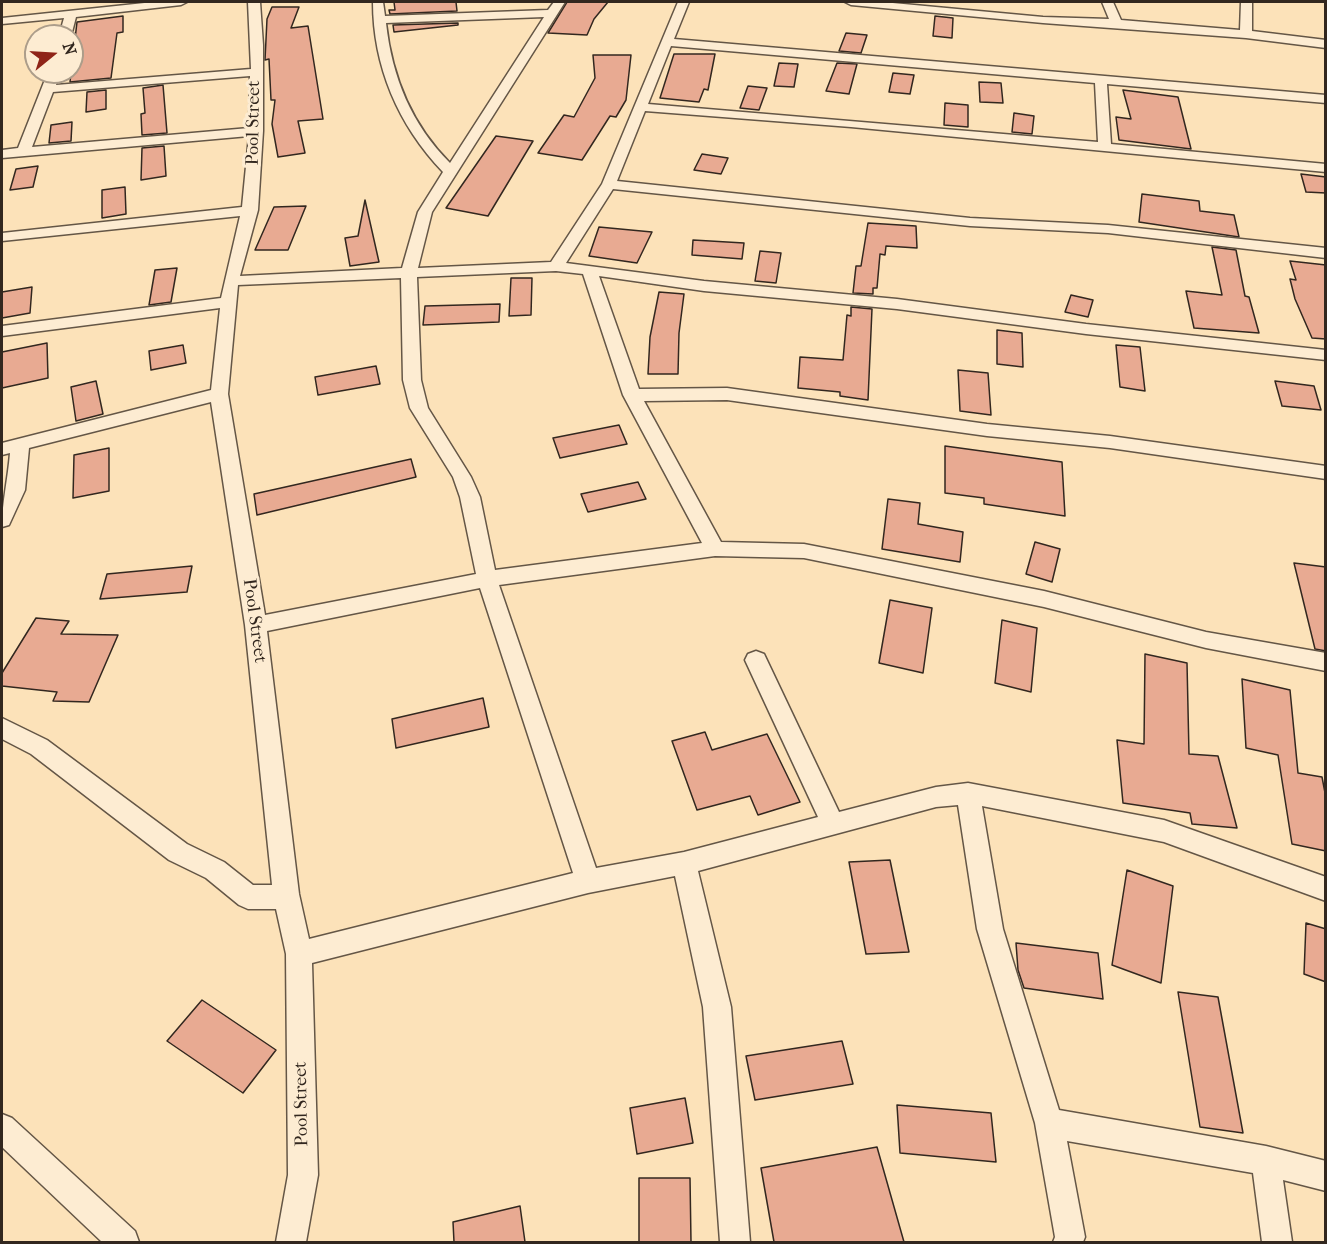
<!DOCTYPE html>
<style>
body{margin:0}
#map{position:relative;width:1327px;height:1244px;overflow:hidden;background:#fce2b9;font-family:"IM FELL French Canon",serif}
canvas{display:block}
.frame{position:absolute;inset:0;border:3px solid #32271f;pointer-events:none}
.north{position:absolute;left:24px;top:24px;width:60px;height:60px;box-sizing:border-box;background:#fdecd2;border:2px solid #ac9d8a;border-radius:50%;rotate:72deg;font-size:16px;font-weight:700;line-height:24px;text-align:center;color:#32271f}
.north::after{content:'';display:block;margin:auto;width:21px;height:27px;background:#8f2418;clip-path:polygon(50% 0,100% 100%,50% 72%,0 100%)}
</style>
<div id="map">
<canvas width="1327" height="1244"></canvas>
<div class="frame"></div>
<div class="north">N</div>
</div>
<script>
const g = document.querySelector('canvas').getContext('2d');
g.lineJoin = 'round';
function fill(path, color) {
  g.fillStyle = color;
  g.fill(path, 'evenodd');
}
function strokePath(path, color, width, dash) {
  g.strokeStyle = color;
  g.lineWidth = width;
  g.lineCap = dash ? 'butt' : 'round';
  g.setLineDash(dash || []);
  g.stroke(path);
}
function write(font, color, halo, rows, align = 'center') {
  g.font = font + ' "IM FELL French Canon",serif';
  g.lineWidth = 6;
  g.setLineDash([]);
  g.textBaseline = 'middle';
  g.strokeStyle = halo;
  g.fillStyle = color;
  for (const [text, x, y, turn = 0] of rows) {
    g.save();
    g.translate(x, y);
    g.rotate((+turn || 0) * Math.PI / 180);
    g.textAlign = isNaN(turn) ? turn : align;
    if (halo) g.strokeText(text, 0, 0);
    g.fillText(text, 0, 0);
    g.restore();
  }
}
const building = new Path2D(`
 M 394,2 L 456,2 L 457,11 L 390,14 L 389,10 L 395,10 Z
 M 567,2 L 608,2 L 594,19 L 587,35 L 548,33 Z
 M 272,7 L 299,7 L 291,28 L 308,26 L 323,119 L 298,121 L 305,153 L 278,157 L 272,124 L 275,100 L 271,100 L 269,59 L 265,60 L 267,19 Z
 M 123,16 L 123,32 L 117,33 L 111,78 L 70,82 L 77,22 Z
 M 935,16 L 953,18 L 952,38 L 933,36 Z
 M 458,23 L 458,25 L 394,32 L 393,25 Z
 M 846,33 L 867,35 L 861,53 L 839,51 Z
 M 674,54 L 715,54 L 708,90 L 704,89 L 699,102 L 660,98 Z
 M 593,55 L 631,55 L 626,100 L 616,117 L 610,116 L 582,160 L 538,153 L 564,115 L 574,117 L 595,78 Z
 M 779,63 L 798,64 L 794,87 L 774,86 Z
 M 837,63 L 857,64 L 849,94 L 826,91 Z
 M 893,73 L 914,75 L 910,94 L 889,92 Z
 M 979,82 L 1001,83 L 1003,103 L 980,102 Z
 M 163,85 L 167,133 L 142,135 L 141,114 L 145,113 L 143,88 Z
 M 748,86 L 767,88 L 759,110 L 740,108 Z
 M 106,90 L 106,109 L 86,112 L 87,92 Z
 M 1123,90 L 1178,97 L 1191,149 L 1119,140 L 1116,117 L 1131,119 Z
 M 945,103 L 968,105 L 968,127 L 944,125 Z
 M 1014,113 L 1034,116 L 1032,134 L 1012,132 Z
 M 72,122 L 71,141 L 49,143 L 51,125 Z
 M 496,136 L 533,141 L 488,216 L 446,208 Z
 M 164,146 L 166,176 L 141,180 L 142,148 Z
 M 702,154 L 728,158 L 721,174 L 694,170 Z
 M 38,166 L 33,187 L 10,190 L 16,169 Z
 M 1301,174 L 1326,177 L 1326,193 L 1306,192 Z
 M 125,187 L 126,214 L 102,218 L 102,190 Z
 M 1142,194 L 1199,201 L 1200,211 L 1234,215 L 1239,237 L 1139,222 Z
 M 365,200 L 379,262 L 350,266 L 345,238 L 358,236 Z
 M 306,206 L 288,250 L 255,250 L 274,207 Z
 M 868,223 L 916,226 L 917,248 L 886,246 L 885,255 L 880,254 L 877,288 L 873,288 L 873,294 L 853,293 L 856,266 L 861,266 Z
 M 599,227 L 652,232 L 637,263 L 589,256 Z
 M 693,240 L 744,243 L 742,259 L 692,255 Z
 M 1212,247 L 1236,250 L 1245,296 L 1249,297 L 1259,333 L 1194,328 L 1186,291 L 1222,295 Z
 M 760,251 L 781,253 L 776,283 L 755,281 Z
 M 1290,261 L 1326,265 L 1326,339 L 1312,338 L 1295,299 L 1290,279 L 1296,280 Z
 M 177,268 L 171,302 L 149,305 L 155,270 Z
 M 511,278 L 532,278 L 531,315 L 509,316 Z
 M 32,287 L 30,313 L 2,318 L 2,292 Z
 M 659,292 L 684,294 L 679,333 L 678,374 L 648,374 L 650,337 Z
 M 1071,295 L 1093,300 L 1088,317 L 1065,312 Z
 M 500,304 L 499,322 L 423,325 L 425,306 Z
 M 851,307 L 872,309 L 868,400 L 840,396 L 840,392 L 798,388 L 800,357 L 843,360 L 847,315 L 851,316 Z
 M 997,330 L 1022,333 L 1023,367 L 997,364 Z
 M 47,343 L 48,378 L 2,388 L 2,352 Z
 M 183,345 L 186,363 L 151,370 L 149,351 Z
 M 1116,345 L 1140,347 L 1145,391 L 1120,387 Z
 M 376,366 L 380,384 L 318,395 L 315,377 Z
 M 958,370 L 988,373 L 991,415 L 960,411 Z
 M 96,381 L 103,414 L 76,421 L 71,387 Z
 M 1275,381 L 1314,386 L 1321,410 L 1282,406 Z
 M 619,425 L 627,444 L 560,458 L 553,438 Z
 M 945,446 L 1062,462 L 1065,516 L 984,504 L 984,498 L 945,493 Z
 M 109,448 L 109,491 L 73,498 L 74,455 Z
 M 411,459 L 416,477 L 257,515 L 254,494 Z
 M 638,482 L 646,499 L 588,512 L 581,494 Z
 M 888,499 L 920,503 L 918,524 L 963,532 L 960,562 L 882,549 Z
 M 1035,542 L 1060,549 L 1052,582 L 1026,574 Z
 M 1294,563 L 1326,567 L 1326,651 L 1315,649 Z
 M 192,566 L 187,592 L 100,599 L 107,574 Z
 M 890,600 L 932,608 L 923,673 L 879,663 Z
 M 36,618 L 69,621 L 61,634 L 118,635 L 89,702 L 53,701 L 57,692 L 2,686 L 2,673 Z
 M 1002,620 L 1037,628 L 1031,692 L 995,683 Z
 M 1145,654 L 1187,663 L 1189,754 L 1218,756 L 1237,828 L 1192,824 L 1190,813 L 1123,803 L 1117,740 L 1144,744 Z
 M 1242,679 L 1290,690 L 1298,773 L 1322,777 L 1326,798 L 1326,851 L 1292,844 L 1278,755 L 1246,748 Z
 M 483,698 L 489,727 L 396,748 L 392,719 Z
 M 705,732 L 712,750 L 767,734 L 800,802 L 758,815 L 750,796 L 697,810 L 672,741 Z
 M 890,860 L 909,952 L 866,954 L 849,862 Z
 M 1127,870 L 1173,886 L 1161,983 L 1112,965 Z
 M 1306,923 L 1326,929 L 1326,982 L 1304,974 Z
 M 1016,943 L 1098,953 L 1103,999 L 1024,988 L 1018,970 Z
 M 1178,992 L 1218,997 L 1243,1133 L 1200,1127 Z
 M 202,1000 L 276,1050 L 243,1093 L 167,1041 Z
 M 842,1041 L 853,1084 L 755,1100 L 746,1056 Z
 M 685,1098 L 693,1143 L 637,1154 L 630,1108 Z
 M 897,1105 L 991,1113 L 996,1162 L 900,1153 Z
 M 877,1147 L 904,1242 L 774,1242 L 761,1168 Z
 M 639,1178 L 690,1178 L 691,1242 L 639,1242 Z
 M 520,1206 L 525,1242 L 454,1242 L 453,1222 Z`);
const street = new Path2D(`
 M 154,2 L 187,2 L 181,5 L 76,17 L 71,36 L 59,36 L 64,18 L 2,24 L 2,18 Z
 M 248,2 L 260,2 L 263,45 L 263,131 L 258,210 L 240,276 L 402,268 L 418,212 L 443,172 C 398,125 373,66 373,2 L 383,2 L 385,16 L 548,10 L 554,2 L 565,2 L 432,212 L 418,268 L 551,262 L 602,184 L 678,2 L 689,2 L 674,39 L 1326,95 L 1326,103 L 1107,84 L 1111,144 L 1326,164 L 1326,172 L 851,127 L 645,111 L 617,181 L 970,218 L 1108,225 L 1326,248 L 1326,258 L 1108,233 L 970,226 L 613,189 L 566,263 L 704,281 L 897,299 L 1086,324 L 1326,350 L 1326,360 L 1086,334 L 897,309 L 704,291 L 599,276 L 639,389 L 727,388 L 987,424 L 1110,436 L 1326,466 L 1326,479 L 1110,448 L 987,436 L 727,400 L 644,401 L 721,542 L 804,544 L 1044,591 L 1206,632 L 1326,653 L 1326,671 L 1206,648 L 1044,607 L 804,558 L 715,556 L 499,585 L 596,868 L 684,852 L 818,817 L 745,660 L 748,654 L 756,651 L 764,654 L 839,812 L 936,787 L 968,783 L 1164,820 L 1326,877 L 1326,901 L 1164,842 L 982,806 L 1003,929 L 1059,1110 L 1266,1146 L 1326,1161 L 1326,1191 L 1283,1180 L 1292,1242 L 1262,1242 L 1253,1173 L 1067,1141 L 1085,1237 L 1083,1242 L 1053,1242 L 1055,1237 L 1035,1123 L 977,929 L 958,805 L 936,807 L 698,871 L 731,1007 L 750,1242 L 720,1242 L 703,1007 L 675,876 L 588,893 L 312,963 L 318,1175 L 306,1242 L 276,1242 L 288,1175 L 286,954 L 276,909 L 248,909 L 239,905 L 206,878 L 169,860 L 31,754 L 2,739 L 2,718 L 47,740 L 187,844 L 224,862 L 253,885 L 272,885 L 245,625 L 211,402 L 29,448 L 25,490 L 9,525 L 2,527 C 2,502 8,479 10,453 L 2,455 L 2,443 L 211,390 L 220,308 L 2,336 L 2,326 L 221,298 L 240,216 L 2,241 L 2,233 L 242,207 L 249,136 L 2,158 L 2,150 L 18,148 L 48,72 L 60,72 L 56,85 L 251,69 ZM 544,17 L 450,163 C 411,124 392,77 386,23 ZM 671,46 L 1095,83 L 1098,142 L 648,104 ZM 250,76 L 249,128 L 32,147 L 53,92 ZM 556,271 L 583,274 L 623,395 L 702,543 L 495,570 L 480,497 L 471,477 L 428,408 L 421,380 L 417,277 ZM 401,278 L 403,380 L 410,408 L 453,477 L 460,497 L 476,574 L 265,615 L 228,394 L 238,285 ZM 480,588 L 573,873 L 309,939 L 299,894 L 267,631 Z
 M 845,2 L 882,2 L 1043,17 L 1109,19 L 1102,2 L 1113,2 L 1121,20 L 1240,30 L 1241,2 L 1252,2 L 1252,31 L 1326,40 L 1326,48 L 1246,38 L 1043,23 L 851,5 Z
 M 2,1114 L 12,1118 L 135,1231 L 139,1242 L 102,1242 L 2,1147 Z`);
const streetNames = [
 ["Pool Street",254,123,-89],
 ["Pool Street",254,621,82],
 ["Pool Street",302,1104,-91]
];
fill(building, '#e8aa92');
strokePath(building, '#32271f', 1.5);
strokePath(street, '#645646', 3);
fill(street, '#fdecd2');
write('18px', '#32271f', '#fdecd2', streetNames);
</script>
